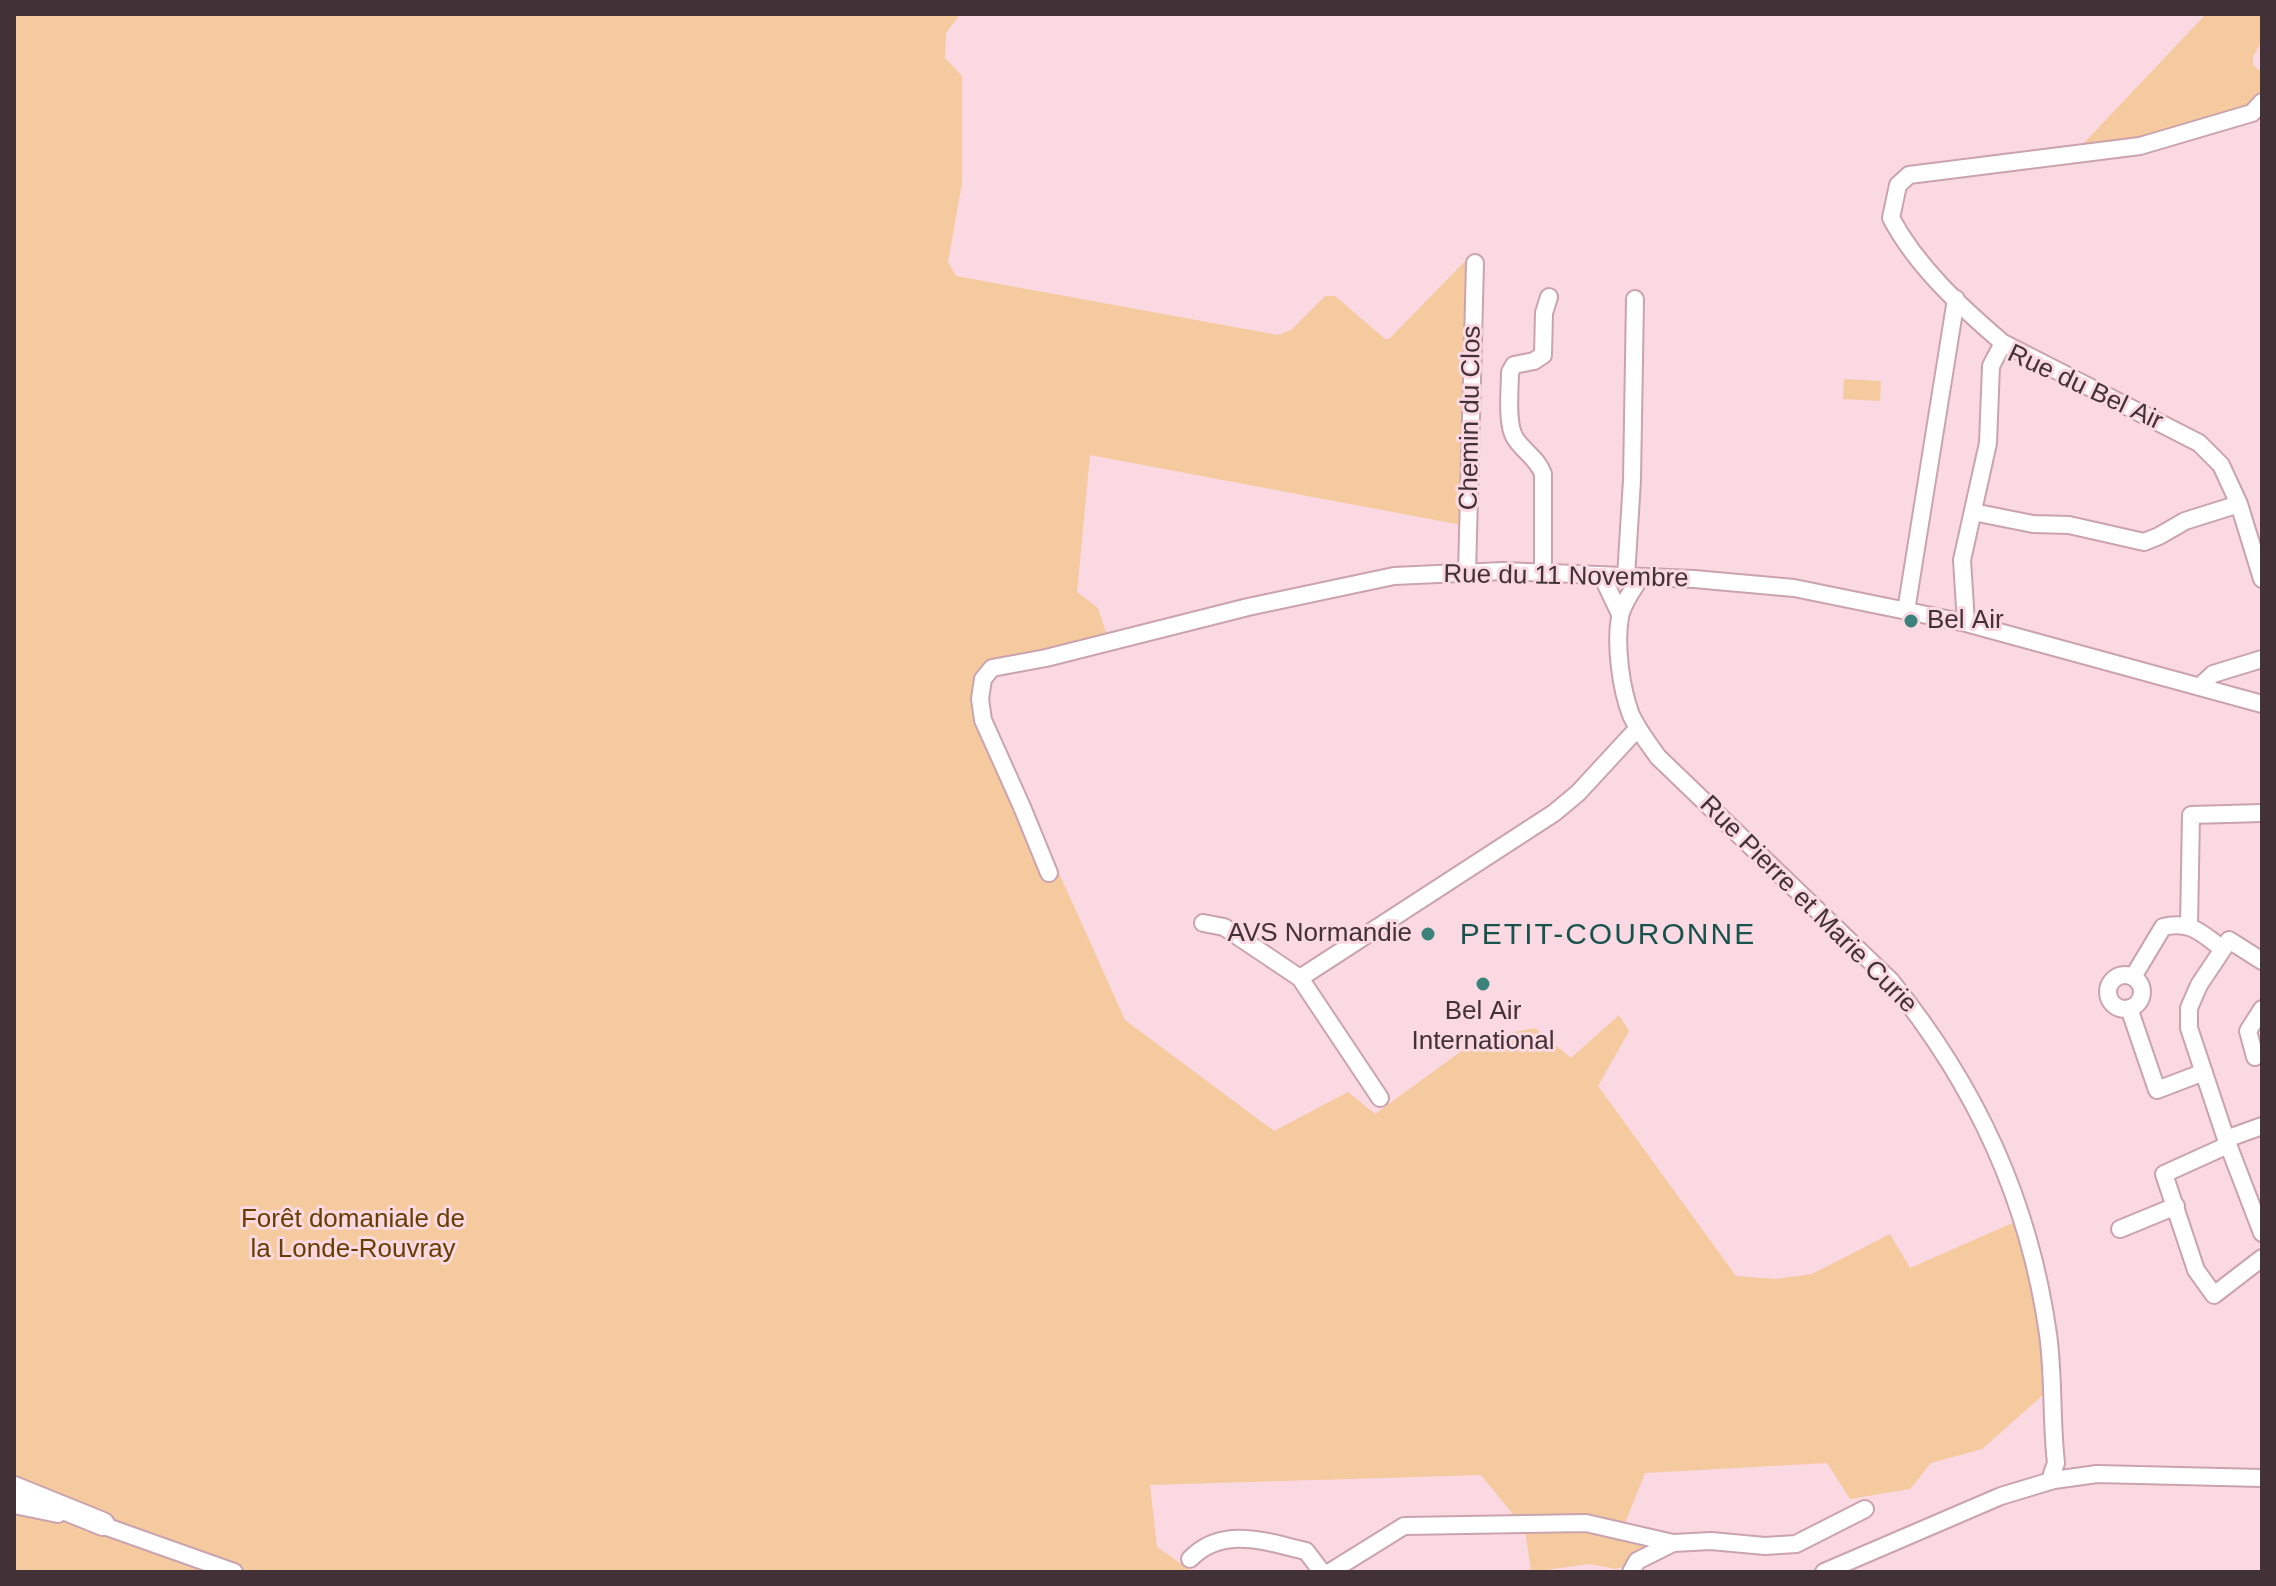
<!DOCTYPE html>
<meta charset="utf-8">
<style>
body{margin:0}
#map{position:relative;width:2276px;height:1586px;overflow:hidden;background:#fad9e2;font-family:Helvetica,sans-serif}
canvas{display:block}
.frame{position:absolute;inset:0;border:16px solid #423237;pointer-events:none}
</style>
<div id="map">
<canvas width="2276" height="1586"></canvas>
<div class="frame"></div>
</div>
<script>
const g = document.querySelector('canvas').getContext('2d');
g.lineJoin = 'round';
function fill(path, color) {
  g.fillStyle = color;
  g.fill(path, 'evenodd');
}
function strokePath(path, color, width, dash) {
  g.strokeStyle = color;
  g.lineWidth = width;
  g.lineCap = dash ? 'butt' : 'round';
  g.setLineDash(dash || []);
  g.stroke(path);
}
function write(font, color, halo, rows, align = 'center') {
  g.font = font + ' Helvetica,sans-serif';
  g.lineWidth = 6;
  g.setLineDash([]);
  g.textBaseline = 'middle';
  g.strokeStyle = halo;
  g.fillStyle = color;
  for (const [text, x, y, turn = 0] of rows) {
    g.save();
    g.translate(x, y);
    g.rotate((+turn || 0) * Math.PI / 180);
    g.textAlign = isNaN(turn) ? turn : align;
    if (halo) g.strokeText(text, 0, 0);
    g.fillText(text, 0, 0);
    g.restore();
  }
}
const green = new Path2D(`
 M 14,14 L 958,14 L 958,17 L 946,33 L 945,58 L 962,76 L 962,183 L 948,262 L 956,276 L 1278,335 L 1291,330 L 1325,296 L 1335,296 L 1385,339 L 1389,339 L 1474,252 L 1467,526 L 1090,455 L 1077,592 L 1098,608 L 1108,639 L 994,665 L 983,704 L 1125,1020 L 1274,1131 L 1348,1092 L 1375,1114 L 1478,1039 L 1535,1028 L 1571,1058 L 1619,1015 L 1629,1031 L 1598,1086 L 1736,1276 L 1776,1279 L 1812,1274 L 1890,1234 L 1910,1268 L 2017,1221 L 2040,1335 L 2043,1395 L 1982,1449 L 1931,1463 L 1910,1489 L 1850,1499 L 1827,1463 L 1645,1473 L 1621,1533 L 1654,1544 L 1650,1557 L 1616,1569 L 1589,1564 L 1531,1572 L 1525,1529 L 1481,1475 L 1150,1485 L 1157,1547 L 1193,1572 L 14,1572 Z
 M 2206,14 L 2262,14 L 2262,41 L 2253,56 L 2253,65 L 2262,73 L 2262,92 L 2254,104 L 2131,144 L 2083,148 L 2083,144 Z
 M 1844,379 L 1881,381 L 1880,401 L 1843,399 Z`);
const minor = new Path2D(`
 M 2003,343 C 1961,307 1917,267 1891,218 L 1898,185 L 1909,175 L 2140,146 L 2252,113 L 2262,102
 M 1973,512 L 2033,524 L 2069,525 L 2144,542 L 2159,536 L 2185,521 L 2239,504
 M 1467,573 L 1475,263
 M 1543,573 L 1543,474 C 1538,459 1523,451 1515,438 C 1506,424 1510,389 1510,372 L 1514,365 L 1534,361 L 1543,355 L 1544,313 L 1549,297
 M 1602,576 L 1620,614
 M 1626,577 L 1632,480 L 1635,299
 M 1640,578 C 1633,590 1622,604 1620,617 C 1615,645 1621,689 1631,715 C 1638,730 1648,743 1658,757 L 1891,981 C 1976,1086 2029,1200 2048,1334 C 2054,1377 2051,1420 2056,1463 L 2052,1474 L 2054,1480
 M 1906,611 L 1956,299
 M 1966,623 L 1962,560 L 1988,443 L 1991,366 L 2003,343 L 2199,443 L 2221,465 L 2239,504 L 2262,579
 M 2199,687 L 2213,674 L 2262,659
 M 1049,873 L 1022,807 L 983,720 L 980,699 L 983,679 L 992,668 L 1046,658 L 1248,607 L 1394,576 L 1503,571 L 1694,579 L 1794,588 L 1966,623 L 2262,704
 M 1203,923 L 1224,927 L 1300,978 L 1380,1098
 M 2189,926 L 2191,815 L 2262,813
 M 2262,961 L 2229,940 L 2199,985 L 2189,1008 L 2189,1028 L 2226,1139 L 2262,1233
 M2108 992a17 17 0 1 1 34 0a17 17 0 1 1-34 0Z
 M 2133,977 L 2163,927 C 2191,920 2202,934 2223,949
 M 1300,978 L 1554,813 L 1578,793 L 1638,728
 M 2129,1008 L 2157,1090 L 2204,1072
 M 2255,1057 L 2248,1031 L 2262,1009
 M 2226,1139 L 2262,1126
 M 2228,1145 L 2164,1174 L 2196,1270 L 2214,1295 L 2262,1258
 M 2120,1229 L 2176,1206
 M 14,1505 L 58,1514
 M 93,1522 L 234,1572
 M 1190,1559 C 1223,1525 1266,1542 1306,1551 L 1322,1572
 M 1330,1572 L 1404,1526 L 1586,1523 L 1673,1543
 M 1631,1572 L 1637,1561 L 1673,1543 L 1711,1541 L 1765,1546 L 1796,1544 L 1865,1509
 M 1824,1572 L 2001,1496 L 2054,1480 L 2097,1474 L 2262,1478`);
const highway = new Path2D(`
 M 14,1488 L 103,1524`);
const markers = [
 [1911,621,8,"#3b827b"],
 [1428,934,8,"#3b827b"],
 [1483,984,8,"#3b827b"]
];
const streetNames = [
 ["Rue du Bel Air",2085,388,25],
 ["Chemin du Clos",1471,418,-89],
 ["Rue du 11 Novembre",1566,577,1],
 ["Rue Pierre et Marie Curie",1808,905,45]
];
const poiNames = [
 ["Bel Air",1927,621],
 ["AVS Normandie",1412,934,"right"],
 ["Bel Air",1483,1012,"center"],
 ["International",1483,1042,"center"]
];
const parkNames = [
 ["Forêt domaniale de",353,1220],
 ["la Londe-Rouvray",353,1250]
];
const quarterNames = [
 ["PETIT-COURONNE",1608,936]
];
fill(green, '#f5ca9e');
strokePath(minor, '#caa3af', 20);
strokePath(highway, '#caa3af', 26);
strokePath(minor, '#fff', 16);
strokePath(highway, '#fff', 22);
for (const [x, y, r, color] of markers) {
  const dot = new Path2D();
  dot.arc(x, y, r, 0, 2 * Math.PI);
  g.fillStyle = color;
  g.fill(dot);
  strokePath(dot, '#fad9e2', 3);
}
write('26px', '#423237', '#fad9e2', streetNames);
write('26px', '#423237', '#fad9e2', poiNames, 'left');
write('26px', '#683e00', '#fad9e2', parkNames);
g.letterSpacing = '2px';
write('30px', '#17524d', '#fad9e2', quarterNames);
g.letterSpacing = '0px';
</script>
